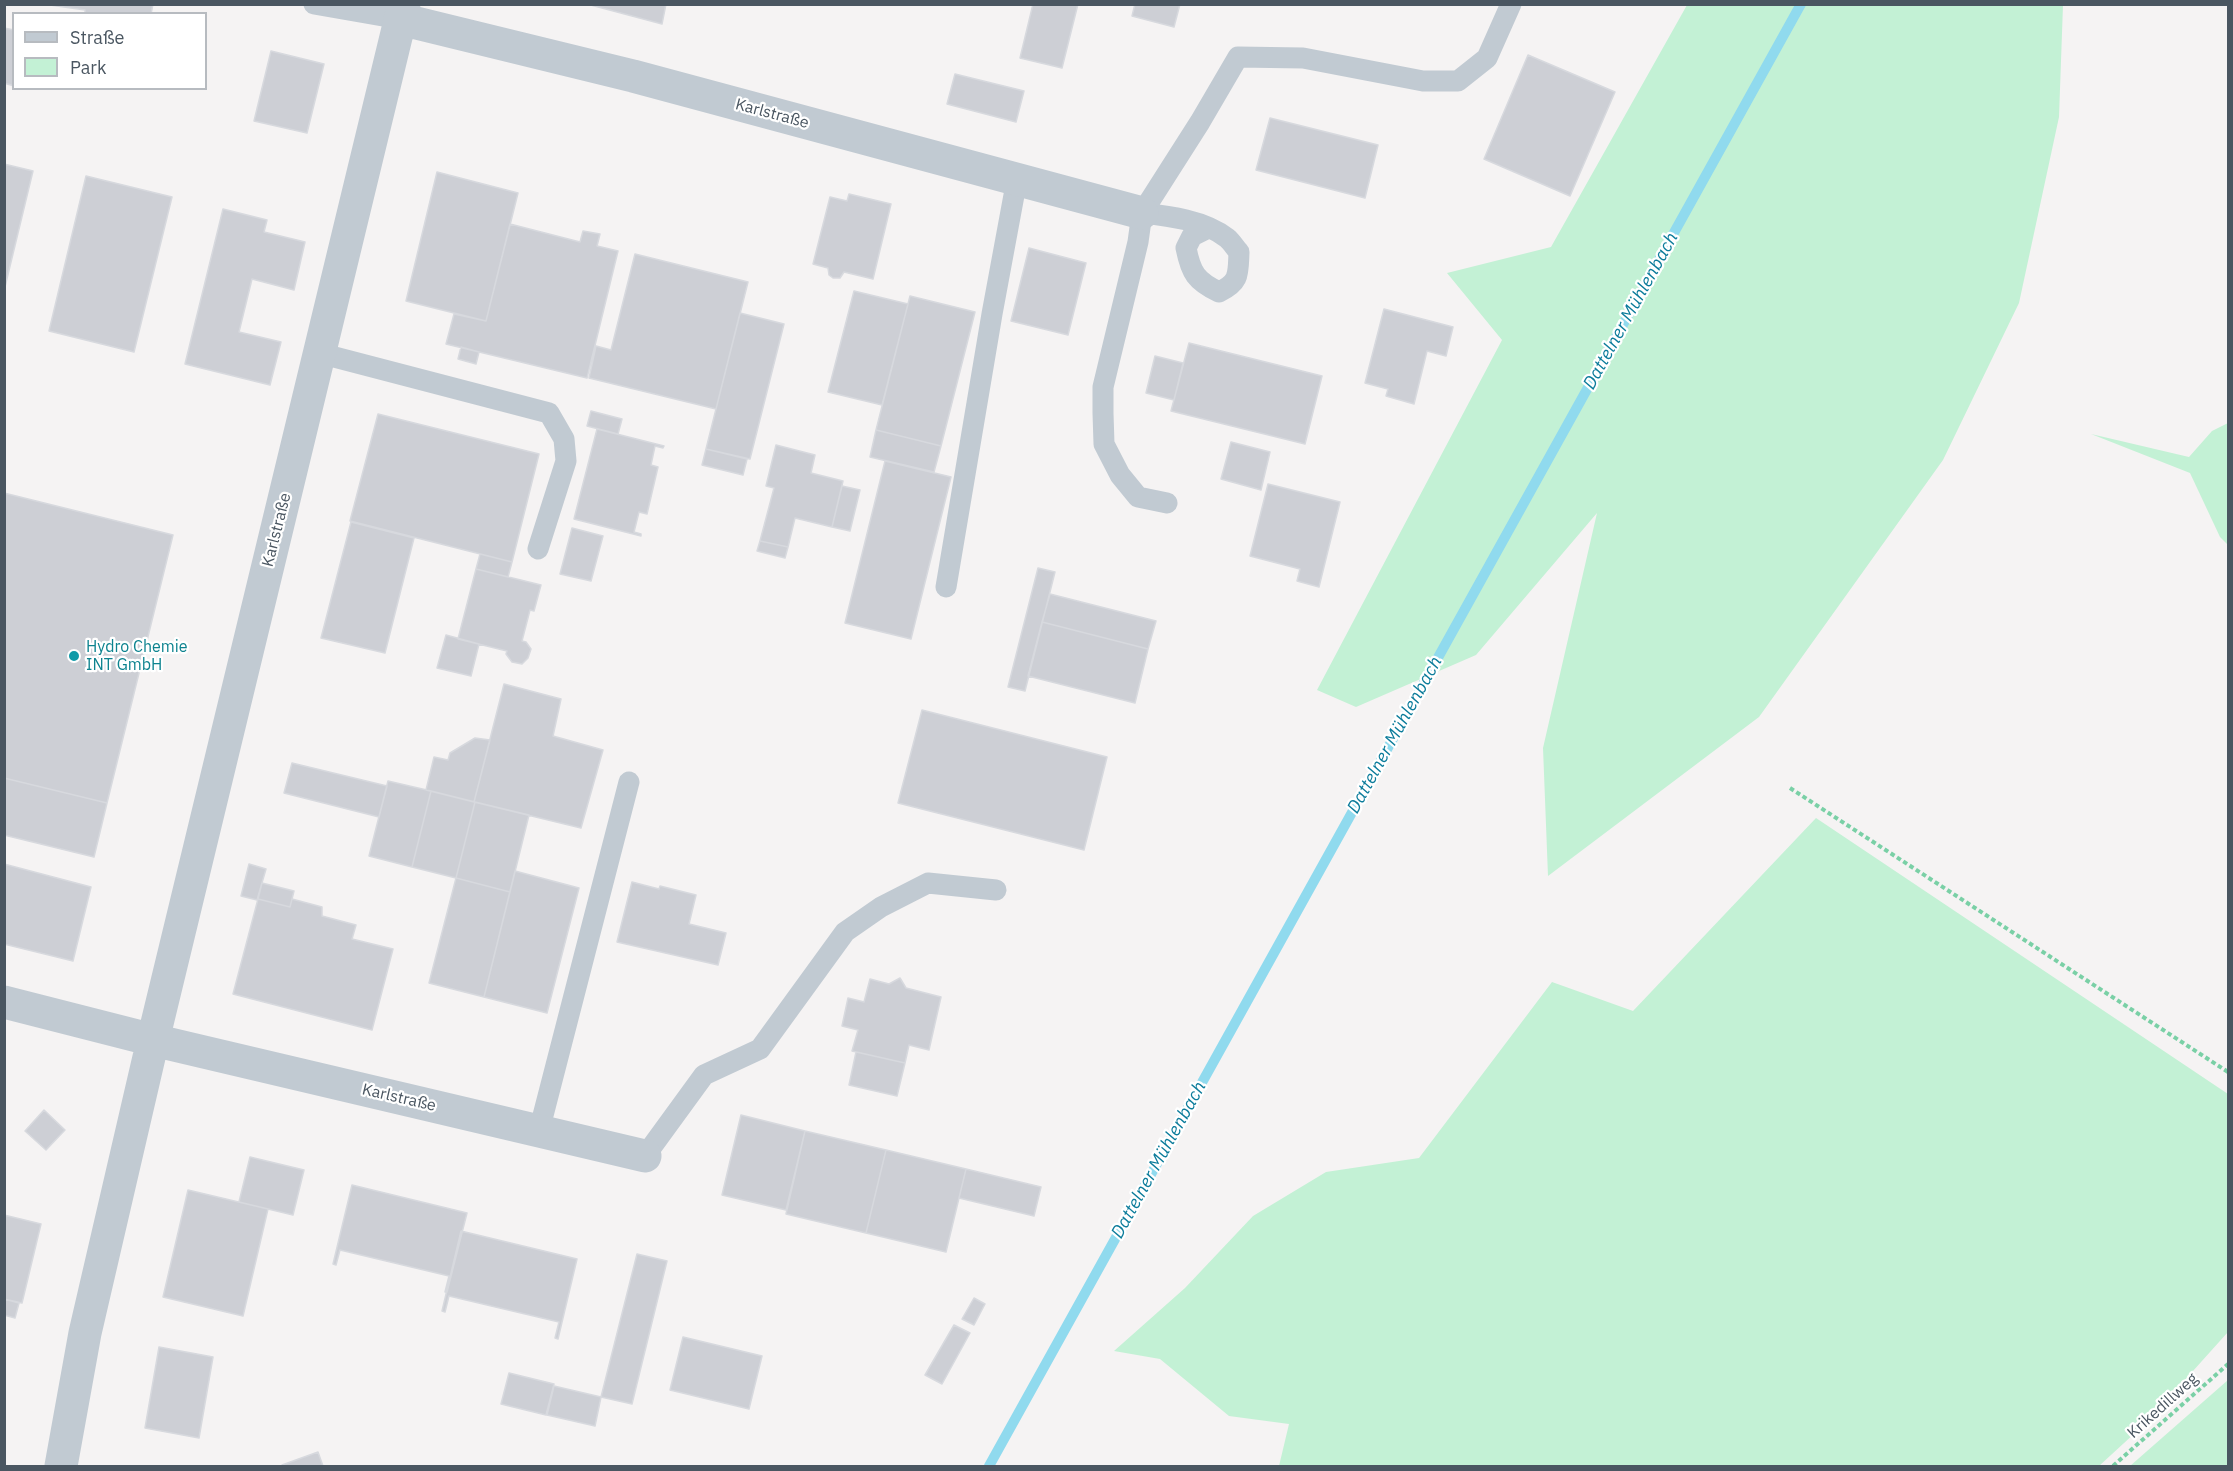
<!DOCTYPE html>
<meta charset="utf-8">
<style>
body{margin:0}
#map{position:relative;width:2233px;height:1471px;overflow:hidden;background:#f5f3f3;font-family:"IBM Plex Sans",sans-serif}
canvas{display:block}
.frame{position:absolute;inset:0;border:6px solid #4a5661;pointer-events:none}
.legend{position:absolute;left:12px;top:12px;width:195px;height:78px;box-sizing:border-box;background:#fff;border:2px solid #b7bbc0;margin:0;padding:8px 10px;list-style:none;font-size:18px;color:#4a5661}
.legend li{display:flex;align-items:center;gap:12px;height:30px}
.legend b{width:30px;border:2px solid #b7bbc0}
</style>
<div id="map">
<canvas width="2233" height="1471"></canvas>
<div class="frame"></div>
<ul class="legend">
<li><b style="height:8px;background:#c1cad2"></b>Straße</li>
<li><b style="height:16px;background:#c3f1d5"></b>Park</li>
</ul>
</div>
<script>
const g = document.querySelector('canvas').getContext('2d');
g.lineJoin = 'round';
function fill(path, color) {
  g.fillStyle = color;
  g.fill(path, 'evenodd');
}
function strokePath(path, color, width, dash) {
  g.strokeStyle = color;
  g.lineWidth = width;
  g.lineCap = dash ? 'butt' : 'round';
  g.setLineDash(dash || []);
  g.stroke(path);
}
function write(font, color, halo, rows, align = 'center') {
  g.font = font + ' "IBM Plex Sans",sans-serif';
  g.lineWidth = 4.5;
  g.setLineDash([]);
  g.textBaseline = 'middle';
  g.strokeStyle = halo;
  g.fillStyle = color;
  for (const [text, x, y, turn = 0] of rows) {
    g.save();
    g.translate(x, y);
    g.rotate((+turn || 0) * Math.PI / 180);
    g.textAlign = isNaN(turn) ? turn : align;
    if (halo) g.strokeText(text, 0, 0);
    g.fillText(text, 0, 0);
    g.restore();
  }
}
const green = new Path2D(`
 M 1687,5 L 2063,5 L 2059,117 L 2019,303 L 1943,460 L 1759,717 L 1548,876 L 1543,748 L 1597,513 L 1476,655 L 1356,707 L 1317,690 L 1502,340 L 1447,273 L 1551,247 Z
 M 2228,423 L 2228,545 L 2220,537 L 2190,473 L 2091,434 L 2189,457 L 2212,431 Z
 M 1816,818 L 2228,1094 L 2228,1332 L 2148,1421 L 2099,1466 L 1279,1466 L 1289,1424 L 1229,1416 L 1160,1359 L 1114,1351 L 1185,1288 L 1253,1216 L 1326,1172 L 1419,1158 L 1552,982 L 1633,1011 Z
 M 2228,1380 L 2228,1466 L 2130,1466 Z`);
const stream = new Path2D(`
 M 989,1466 L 1801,4`);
const building = new Path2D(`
 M 43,4 L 153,4 L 151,14 L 85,14 L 85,10 Z
 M 587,4 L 666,4 L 662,24 Z
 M 1033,4 L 1078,4 L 1062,68 L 1020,58 Z
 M 1135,4 L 1180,4 L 1174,27 L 1132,16 Z
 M 4,28 L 14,30 L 14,86 L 4,83 Z
 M 271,51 L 324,64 L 307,133 L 254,121 Z
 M 1528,55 L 1615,92 L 1570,196 L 1484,159 Z
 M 955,74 L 1024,91 L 1016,122 L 947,104 Z
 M 1270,118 L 1378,145 L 1365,198 L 1256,170 Z
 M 4,164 L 33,171 L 4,291 Z
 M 437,172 L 518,193 L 486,321 L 406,301 Z
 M 86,176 L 172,197 L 134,352 L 49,331 Z
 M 849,194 L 891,204 L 873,279 L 844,272 L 840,278 L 833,278 L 829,275 L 828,268 L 813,264 L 830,197 L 847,201 Z
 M 223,209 L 267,220 L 264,232 L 305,242 L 294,290 L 252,279 L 239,332 L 281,342 L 270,385 L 185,364 Z
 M 510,224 L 580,242 L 583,231 L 600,234 L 597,246 L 618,251 L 587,378 L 446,344 L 454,314 L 486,321 Z
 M 1029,248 L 1086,263 L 1068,335 L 1011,321 Z
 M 635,254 L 748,282 L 716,409 L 589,378 L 596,346 L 611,350 Z
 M 854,291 L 908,304 L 882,405 L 828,392 Z
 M 910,296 L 975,312 L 941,446 L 876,430 Z
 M 1384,309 L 1453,327 L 1446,356 L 1427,351 L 1414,404 L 1386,396 L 1388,389 L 1365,383 Z
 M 740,313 L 784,324 L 750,459 L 706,449 Z
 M 1189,343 L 1322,376 L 1305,444 L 1171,411 Z
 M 461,347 L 479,352 L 476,364 L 458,359 Z
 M 1155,356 L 1183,363 L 1174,400 L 1146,393 Z
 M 591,411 L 622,419 L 618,434 L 587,426 Z
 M 378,414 L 539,454 L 512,562 L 350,521 Z
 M 597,429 L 664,446 L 663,448 L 655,446 L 651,465 L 658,467 L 647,514 L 639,512 L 634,532 L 641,534 L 641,536 L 574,519 Z
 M 876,430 L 941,446 L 934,472 L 870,457 Z
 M 1231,442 L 1270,452 L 1261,490 L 1221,479 Z
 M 776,445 L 815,455 L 811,473 L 843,481 L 832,527 L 795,518 L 788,547 L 760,541 L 774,488 L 766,486 Z
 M 706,449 L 747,459 L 743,475 L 702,465 Z
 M 885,461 L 951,477 L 911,639 L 845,623 Z
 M 1268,484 L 1340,502 L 1319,587 L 1297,581 L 1300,569 L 1250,556 Z
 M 842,486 L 860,490 L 850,531 L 832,527 Z
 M 4,493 L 173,535 L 107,803 L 4,778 Z
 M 351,522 L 414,538 L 385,653 L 321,638 Z
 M 572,528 L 603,536 L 591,581 L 560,574 Z
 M 760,541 L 788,547 L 785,558 L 757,551 Z
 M 480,554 L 512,562 L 508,577 L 476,569 Z
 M 1038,568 L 1055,572 L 1025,691 L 1008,687 Z
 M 476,569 L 541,585 L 534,611 L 530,610 L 522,641 L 526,642 L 531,649 L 528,658 L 522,664 L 512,662 L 506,654 L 507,651 L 458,639 Z
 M 1050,594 L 1156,621 L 1148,649 L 1042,622 Z
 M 1042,622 L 1148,649 L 1135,703 L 1028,676 Z
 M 446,635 L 479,644 L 471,676 L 437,668 Z
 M 504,684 L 561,699 L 553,736 L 603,750 L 581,828 L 474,802 Z
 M 922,710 L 1107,757 L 1084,850 L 898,803 Z
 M 475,738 L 490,740 L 474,802 L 426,790 L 434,757 L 448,760 L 450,753 Z
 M 292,763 L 387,786 L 379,817 L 284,793 Z
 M 4,778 L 107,803 L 94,857 L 4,835 Z
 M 388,781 L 431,791 L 412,867 L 369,856 Z
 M 431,791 L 475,802 L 456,878 L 412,867 Z
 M 475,802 L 529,815 L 510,892 L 456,878 Z
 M 4,864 L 91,887 L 73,961 L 4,944 Z
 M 249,864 L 266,869 L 257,900 L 241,896 Z
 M 515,871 L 579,888 L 547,1013 L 484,997 Z
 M 456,878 L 510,892 L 484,997 L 429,983 Z
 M 632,882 L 659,889 L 660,886 L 696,895 L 689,924 L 726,933 L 718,965 L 617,942 Z
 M 262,883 L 294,891 L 290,907 L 258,899 Z
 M 258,899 L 290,907 L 292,899 L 322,907 L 322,916 L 356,925 L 352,939 L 393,949 L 372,1030 L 233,994 Z
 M 900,978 L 906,988 L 941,997 L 929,1050 L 909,1045 L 905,1063 L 852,1051 L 858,1030 L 842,1026 L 848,998 L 864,1002 L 870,979 L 889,984 Z
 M 856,1052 L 905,1063 L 897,1096 L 849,1085 Z
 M 44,1110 L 65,1130 L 46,1150 L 25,1131 Z
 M 741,1115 L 805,1131 L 786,1210 L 722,1195 Z
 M 805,1131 L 886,1150 L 866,1233 L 786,1214 Z
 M 886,1150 L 966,1169 L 946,1252 L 866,1233 Z
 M 250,1157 L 304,1170 L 293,1215 L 239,1202 Z
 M 966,1169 L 1041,1187 L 1034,1216 L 959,1198 Z
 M 352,1185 L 467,1213 L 447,1292 L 445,1292 L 449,1276 L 340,1250 L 336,1265 L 333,1264 Z
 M 188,1190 L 268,1209 L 243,1316 L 163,1297 Z
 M 4,1215 L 41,1224 L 22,1303 L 4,1299 Z
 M 461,1231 L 577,1259 L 558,1339 L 555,1338 L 559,1322 L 449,1296 L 445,1312 L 442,1311 Z
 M 637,1254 L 667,1261 L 632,1404 L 601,1397 Z
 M 974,1298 L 985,1304 L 974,1325 L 962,1319 Z
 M 4,1299 L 19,1303 L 15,1318 L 4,1315 Z
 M 954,1325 L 970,1333 L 942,1384 L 925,1375 Z
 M 683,1337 L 762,1356 L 749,1409 L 670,1390 Z
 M 159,1347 L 213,1357 L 199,1438 L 145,1428 Z
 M 509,1373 L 554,1384 L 546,1415 L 501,1404 Z
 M 554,1386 L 601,1397 L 595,1426 L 547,1415 Z
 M 318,1452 L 323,1466 L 282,1466 L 282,1465 Z`);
const path = new Path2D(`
 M 1790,788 L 2228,1072
 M 2113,1466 L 2228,1364`);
const service = new Path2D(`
 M 314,4 L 400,19
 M 1142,213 C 1169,216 1204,220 1227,238 C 1232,242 1235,248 1239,252 C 1238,274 1240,282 1219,292 C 1196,281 1191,273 1186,248 L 1192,236 L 1208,228
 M 319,353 L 549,413 L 564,439 L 566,461 L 538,549
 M 1167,503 L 1138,497 L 1120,475 L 1104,444 L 1103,413 L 1103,387 L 1138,242 L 1142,213 L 1200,122 L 1238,57 L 1303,58 L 1423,81 L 1458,81 L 1487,58 L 1511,4
 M 946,587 L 992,314 L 1017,179
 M 539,1131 L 629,782
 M 645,1156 L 704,1075 L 760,1049 L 845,932 L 881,907 L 928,883 L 996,890`);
const minor = new Path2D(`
 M 400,19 L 633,76 L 1142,213
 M 4,1002 L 153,1040 L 645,1156
 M 61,1466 L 85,1333 L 153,1040 L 404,4`);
const markers = [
 [74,656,6,"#0f9aa8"]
];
const streetNames = [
 ["Karlstraße",772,114,15],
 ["Karlstraße",277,530,-76],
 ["Karlstraße",399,1098,13],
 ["Krikedillweg",2163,1406,-42]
];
const cultureNames = [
 ["Hydro Chemie",86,647],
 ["INT GmbH",86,665]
];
const waterNames = [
 ["Dattelner Mühlenbach",1631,311,-61],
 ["Dattelner Mühlenbach",1395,735,-61],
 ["Dattelner Mühlenbach",1159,1160,-61]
];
fill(green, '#c3f1d5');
strokePath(stream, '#90daee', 10);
fill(building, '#cdcfd5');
strokePath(building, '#d7d9de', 1.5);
strokePath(path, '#7ad0a6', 4, [4.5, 3]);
strokePath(service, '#c1cad2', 21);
strokePath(minor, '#c1cad2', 33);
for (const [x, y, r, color] of markers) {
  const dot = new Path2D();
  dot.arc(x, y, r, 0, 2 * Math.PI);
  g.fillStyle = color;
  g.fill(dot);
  strokePath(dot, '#fff', 2);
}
write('16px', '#4a5661', '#fff', streetNames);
write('16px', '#0d838f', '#fff', cultureNames, 'left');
write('italic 18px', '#0c7c9b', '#fff', waterNames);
</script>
